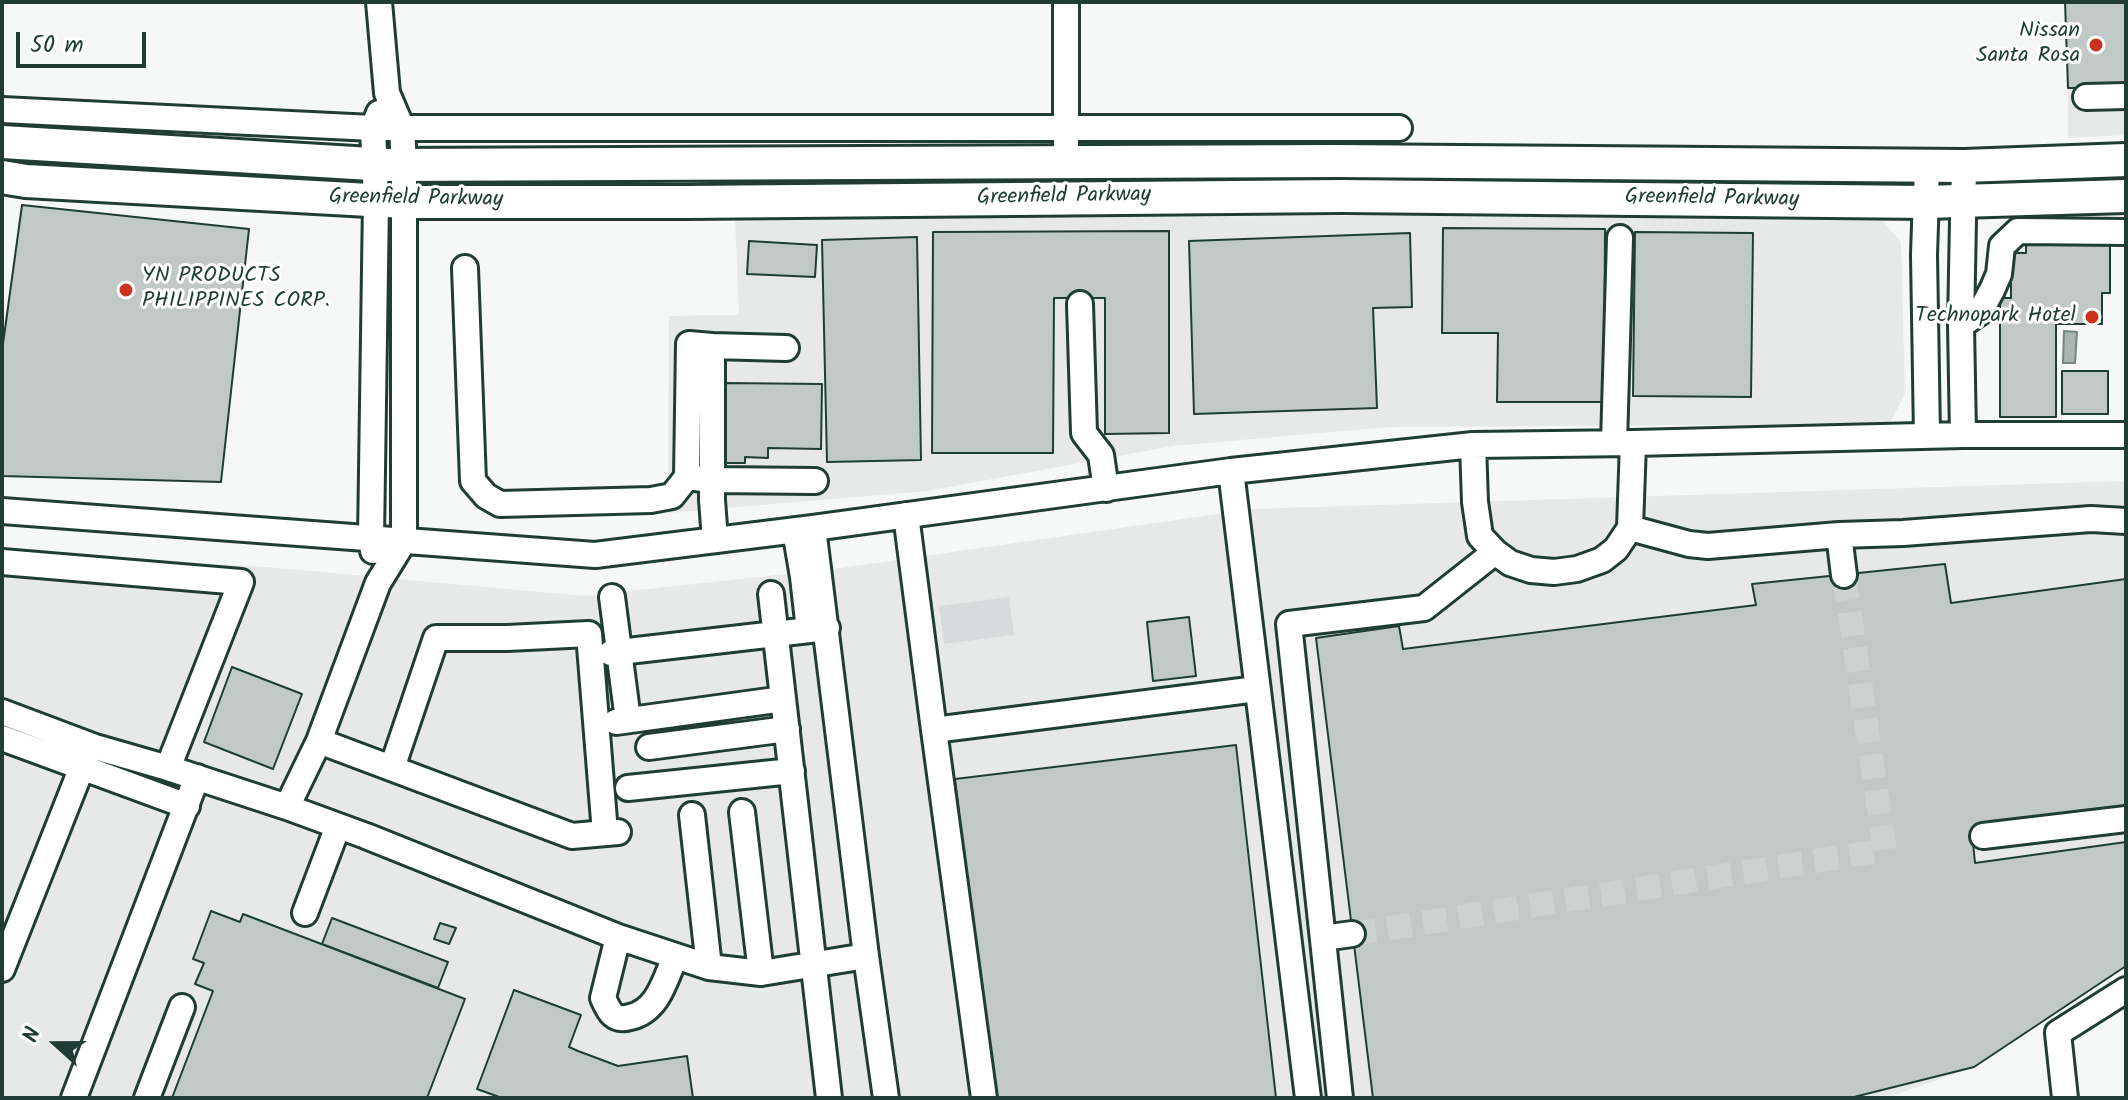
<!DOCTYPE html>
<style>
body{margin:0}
#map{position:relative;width:2128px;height:1100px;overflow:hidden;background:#f6f7f7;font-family:Kalam,sans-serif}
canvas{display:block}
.frame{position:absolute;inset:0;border:4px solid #1f3d34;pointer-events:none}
.north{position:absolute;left:16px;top:1004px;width:80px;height:80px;-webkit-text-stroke:6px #fff;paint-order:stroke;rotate:291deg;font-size:22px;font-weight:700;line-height:32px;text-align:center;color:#1f3d34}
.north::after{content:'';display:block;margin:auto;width:28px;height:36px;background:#1f3d34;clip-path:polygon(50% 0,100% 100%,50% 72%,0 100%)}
.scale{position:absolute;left:16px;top:32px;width:130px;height:36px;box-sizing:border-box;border:4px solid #1f3d34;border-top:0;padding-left:10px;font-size:24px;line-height:28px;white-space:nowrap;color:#1f3d34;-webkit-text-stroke:6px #fff;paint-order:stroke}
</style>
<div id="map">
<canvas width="2128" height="1100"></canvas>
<div class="frame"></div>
<div class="north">N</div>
<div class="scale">50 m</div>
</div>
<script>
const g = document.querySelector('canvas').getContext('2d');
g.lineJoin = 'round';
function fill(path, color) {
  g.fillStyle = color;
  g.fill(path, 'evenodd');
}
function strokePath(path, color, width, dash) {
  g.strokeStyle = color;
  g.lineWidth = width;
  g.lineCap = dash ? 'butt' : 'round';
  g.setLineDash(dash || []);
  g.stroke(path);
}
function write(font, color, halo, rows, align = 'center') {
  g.font = font + ' Kalam,sans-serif';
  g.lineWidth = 6;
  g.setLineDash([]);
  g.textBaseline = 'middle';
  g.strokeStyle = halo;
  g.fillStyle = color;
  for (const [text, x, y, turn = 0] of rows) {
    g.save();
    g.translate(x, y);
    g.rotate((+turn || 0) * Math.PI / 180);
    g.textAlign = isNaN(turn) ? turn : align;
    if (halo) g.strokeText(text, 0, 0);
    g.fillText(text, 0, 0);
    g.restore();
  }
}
const built = new Path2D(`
 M 2065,2 L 2126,2 L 2126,135 L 2068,138 L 2068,88 Z
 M 1438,216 L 1819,219 L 1878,216 L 1901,242 L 1905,394 L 1889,424 L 1388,427 L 1173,446 L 927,491 L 668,513 L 669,316 L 739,315 L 735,217 Z
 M 2126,481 L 2126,966 L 1974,1067 L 1886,1098 L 2,1098 L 2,553 L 266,567 L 584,596 L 841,568 L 1253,509 Z`);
const green = new Path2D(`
 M 1009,597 L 1014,635 L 944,644 L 939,606 Z`);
const water = new Path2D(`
 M 2064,331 L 2077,332 L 2075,363 L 2063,363 Z`);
const building = new Path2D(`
 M 2065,2 L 2126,2 L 2126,88 L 2068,88 Z
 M 22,205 L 249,229 L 221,482 L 2,476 L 2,351 Z
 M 1443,228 L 1605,229 L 1604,402 L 1497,402 L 1498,333 L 1442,333 Z
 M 1169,231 L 1169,433 L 1105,434 L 1105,298 L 1054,298 L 1053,453 L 932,453 L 933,232 Z
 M 1635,232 L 1753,233 L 1751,397 L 1633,396 Z
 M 1410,233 L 1412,307 L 1373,308 L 1377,408 L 1194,414 L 1189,241 Z
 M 917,237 L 921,460 L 827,462 L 822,240 Z
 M 749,241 L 817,245 L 815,277 L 747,274 Z
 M 2110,243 L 2110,293 L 2102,293 L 2102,324 L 2056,324 L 2056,417 L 2000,417 L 2000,298 L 2011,298 L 2011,253 L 2026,253 L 2026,244 Z
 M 2062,371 L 2108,371 L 2108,414 L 2062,414 Z
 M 724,383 L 822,384 L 821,449 L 768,448 L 768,458 L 745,457 L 745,463 L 722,463 Z
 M 1945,564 L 1951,603 L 2126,579 L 2126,809 L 1972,833 L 1975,863 L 2126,842 L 2126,966 L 1974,1067 L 1850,1098 L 1373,1098 L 1316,638 L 1399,626 L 1403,649 L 1756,605 L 1752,584 Z
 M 1189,617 L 1196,676 L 1153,681 L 1147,622 Z
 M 232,667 L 302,694 L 273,769 L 204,742 Z
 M 1236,745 L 1276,1098 L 991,1098 L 955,779 Z
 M 211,911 L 240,922 L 243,914 L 465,999 L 427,1098 L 172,1098 L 213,991 L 195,984 L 204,963 L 193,959 Z
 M 332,918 L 448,962 L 438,988 L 322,944 Z
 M 440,923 L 456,928 L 449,944 L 434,939 Z
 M 514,990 L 581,1015 L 569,1047 L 578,1051 L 618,1066 L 687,1056 L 693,1098 L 502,1098 L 477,1089 Z`);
const minorTunnel = new Path2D(`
 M 1352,934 L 1885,850 L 1844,575`);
const minor = new Path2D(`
 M 2086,97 L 2126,96
 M 2,110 L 373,128 L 1399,128
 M 1066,162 L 1066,2
 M 1927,165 L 1924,255 L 1927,436
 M 465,268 L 473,481 L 486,496 L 500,504 L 651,500 L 672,496 L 687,477
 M 1080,304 L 1084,433 L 1101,455 L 1106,489
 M 1961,325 L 1980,312 L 1992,290 L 1999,274 L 2002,246 L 2018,231 L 2126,232
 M 712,346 L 689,344 L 687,477 L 712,480 L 815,481
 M 1963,435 L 1961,325 L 1964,166
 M 1614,443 L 1620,238
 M 1473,445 L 1475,502 L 1480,536 L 1495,552 L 1510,563 L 1531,570 L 1554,572 L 1577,569 L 1602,560 L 1616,549 L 1630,528 L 1633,443
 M 1231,471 L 1308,1098
 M 2,511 L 595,555 L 813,528 L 1231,471 L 1473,445 L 1633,443 L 1963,435 L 2126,435
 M 906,515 L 934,730
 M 813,528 L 866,956 L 886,1098
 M 1630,528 L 1689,544 L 1708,546 L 1839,535 L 1903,533 L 2091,519 L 2126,521
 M 795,530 L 803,577 L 809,630
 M 1839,535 L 1844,575
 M 715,540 L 712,500 L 712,346 L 786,348
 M 373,551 L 371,538 L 376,201 L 373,128 L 379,113
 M 2,562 L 241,582 L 168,768
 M 771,594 L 829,1098
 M 612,597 L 628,720
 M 611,653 L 827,628
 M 2,712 L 95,747 L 168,768 L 287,807 L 366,836 L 618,937 L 709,967 L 761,973 L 866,956
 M 616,722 L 783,699
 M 2,738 L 187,806
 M 319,741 L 572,836 L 618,832
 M 649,747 L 787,729
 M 392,768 L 436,638 L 507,638 L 589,634 L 605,833
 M 628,788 L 792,771
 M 287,807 L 319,741 L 378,583 L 404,541 L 404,165 L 402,128 L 387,93 L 379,2
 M 742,812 L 761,973
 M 692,815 L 709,967
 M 1983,836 L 2126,819
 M 305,913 L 338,826
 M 618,937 L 603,998 C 609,1011 613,1022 630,1017 C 658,1011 665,980 675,957
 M 1323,938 L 1352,934
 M 2,969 L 82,767
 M 74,1098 L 197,777
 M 147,1098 L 182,1007
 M 984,1098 L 934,730 L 1257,689
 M 1340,1098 L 1289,624 L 1424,608 L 1495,552
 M 2065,1098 L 2058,1033 L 2126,990`);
const major = new Path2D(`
 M 2,142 L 388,165 L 1336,161 L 1964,166 L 2126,160
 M 2,177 L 26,181 L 405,202 L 688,202 L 1342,196 L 1926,202 L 2126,196`);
const markers = [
 [2096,45,8,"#c8321e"],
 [126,290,8,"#c8321e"],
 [2092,317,8,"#c8321e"]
];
const poiNames = [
 ["Nissan",2080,32],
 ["Santa Rosa",2080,57],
 ["YN PRODUCTS",142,277,"left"],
 ["PHILIPPINES CORP.",142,302,"left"],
 ["Technopark Hotel",2076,317]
];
const streetNames = [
 ["Greenfield Parkway",1064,198,-1],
 ["Greenfield Parkway",416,200,1],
 ["Greenfield Parkway",1712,200,1]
];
fill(built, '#e6e9e8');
fill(green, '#d6dcdb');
fill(water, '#aab5b1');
strokePath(water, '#72857f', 2);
fill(building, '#c0c9c6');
strokePath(building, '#1f3d34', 2);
strokePath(minorTunnel, '#cbd2d0', 24, [24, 12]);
strokePath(minor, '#1f3d34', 30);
strokePath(major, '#1f3d34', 38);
strokePath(minor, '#fff', 24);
strokePath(major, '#fff', 32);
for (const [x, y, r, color] of markers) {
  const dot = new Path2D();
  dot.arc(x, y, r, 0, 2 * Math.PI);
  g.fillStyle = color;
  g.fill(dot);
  strokePath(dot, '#fff', 3);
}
write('22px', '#1f3d34', '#fff', poiNames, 'right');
write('22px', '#1f3d34', '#fff', streetNames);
</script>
